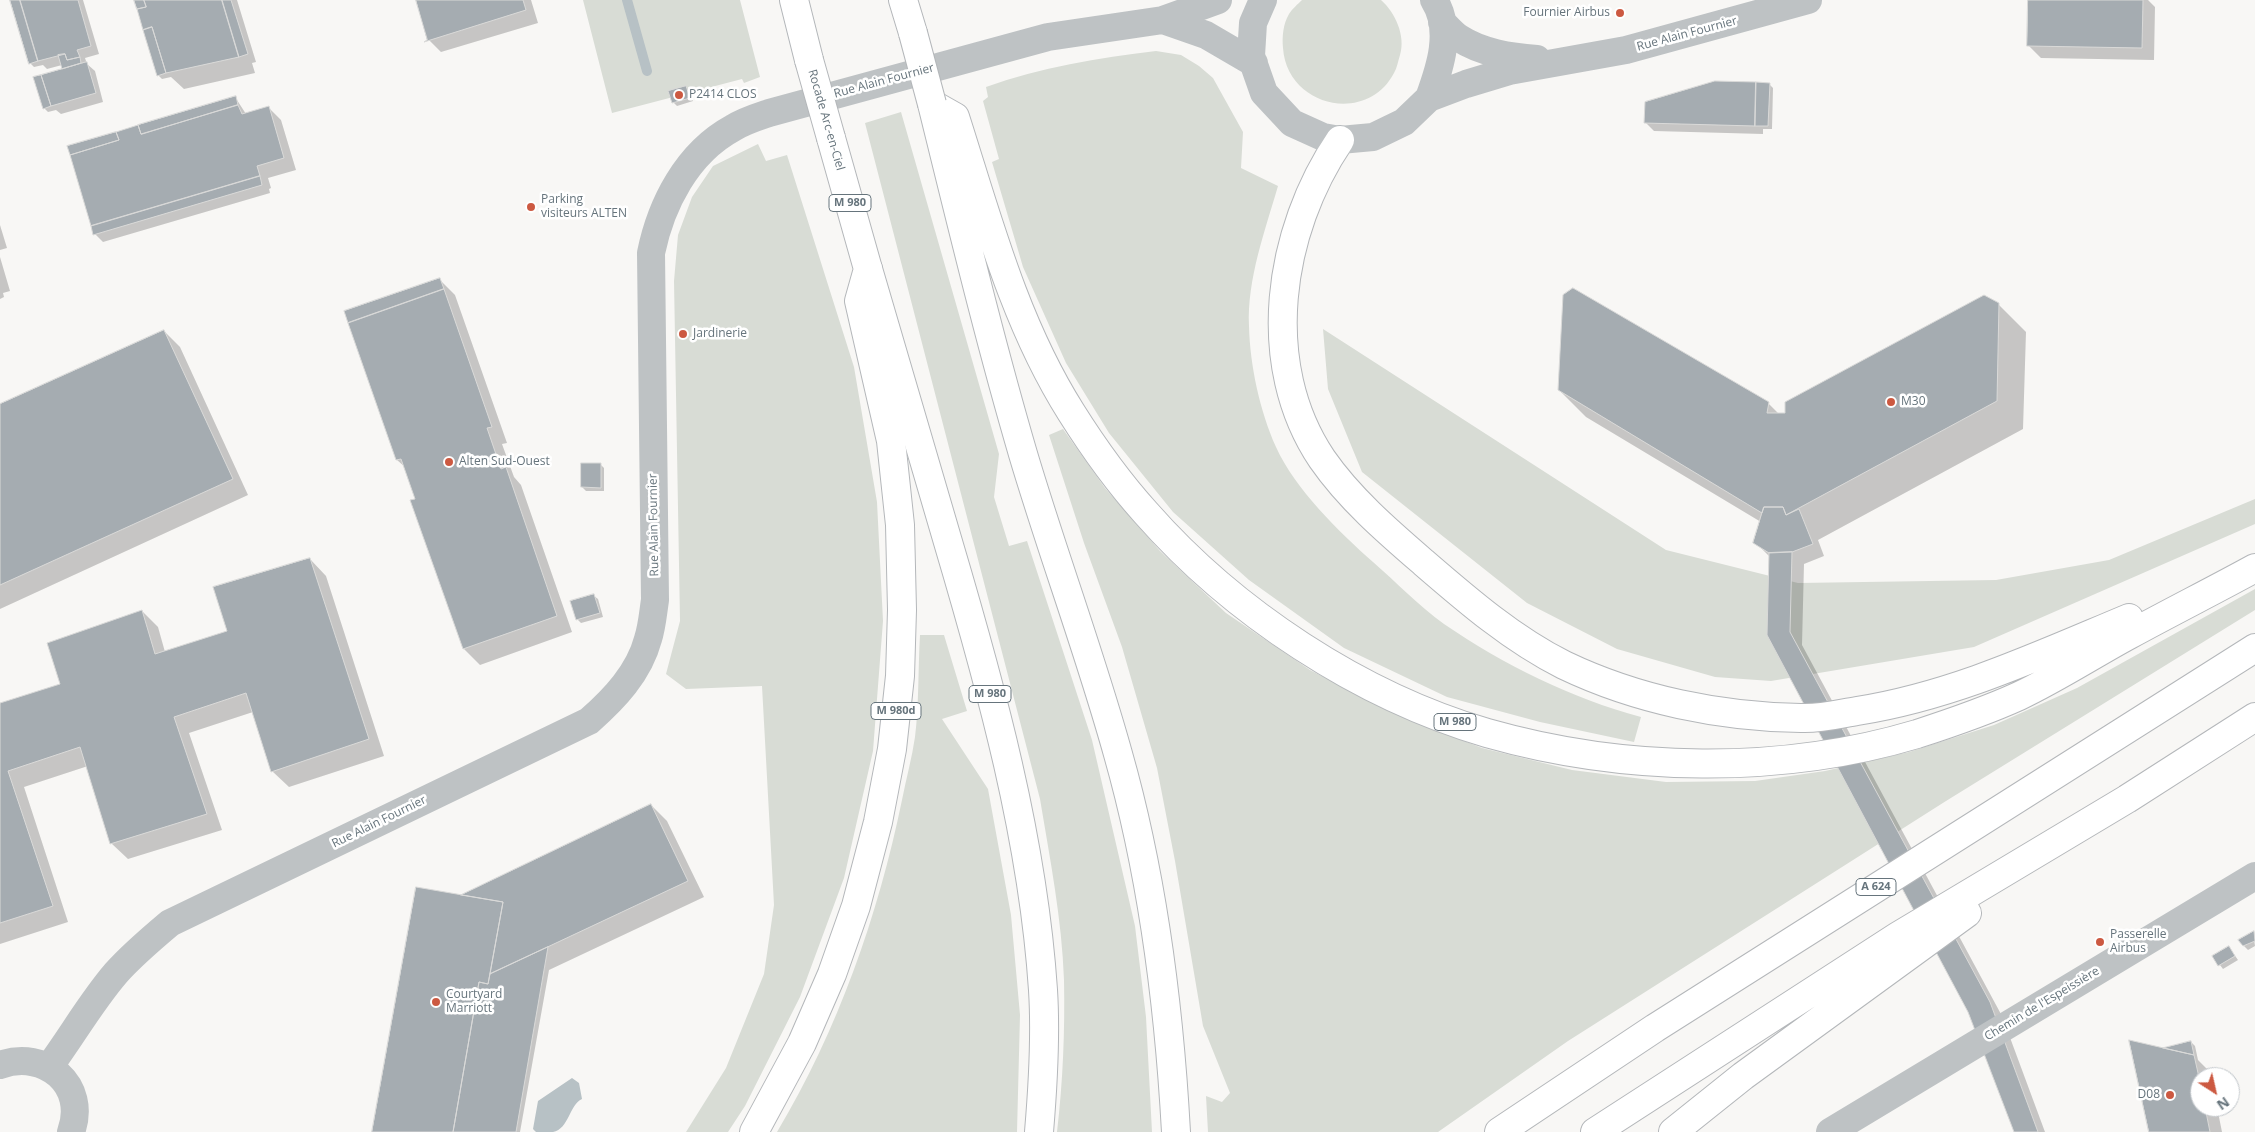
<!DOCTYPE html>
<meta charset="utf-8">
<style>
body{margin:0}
#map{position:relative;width:2255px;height:1132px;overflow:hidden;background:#f8f7f5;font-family:"Open Sans",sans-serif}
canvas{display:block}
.north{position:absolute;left:2190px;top:1067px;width:50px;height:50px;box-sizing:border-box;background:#fff;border:1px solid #c2c7cb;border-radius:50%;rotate:145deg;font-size:14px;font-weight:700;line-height:20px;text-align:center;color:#66747c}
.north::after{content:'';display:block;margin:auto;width:18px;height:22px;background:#cc5941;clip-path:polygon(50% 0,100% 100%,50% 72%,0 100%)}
</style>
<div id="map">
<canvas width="2255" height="1132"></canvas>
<div class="north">N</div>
</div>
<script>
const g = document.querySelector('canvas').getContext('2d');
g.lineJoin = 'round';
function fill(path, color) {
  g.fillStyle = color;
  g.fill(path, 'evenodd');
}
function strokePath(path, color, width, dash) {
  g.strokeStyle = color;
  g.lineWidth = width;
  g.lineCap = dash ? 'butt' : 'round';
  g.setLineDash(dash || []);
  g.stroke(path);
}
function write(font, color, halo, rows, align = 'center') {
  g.font = font + ' "Open Sans",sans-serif';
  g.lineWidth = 5;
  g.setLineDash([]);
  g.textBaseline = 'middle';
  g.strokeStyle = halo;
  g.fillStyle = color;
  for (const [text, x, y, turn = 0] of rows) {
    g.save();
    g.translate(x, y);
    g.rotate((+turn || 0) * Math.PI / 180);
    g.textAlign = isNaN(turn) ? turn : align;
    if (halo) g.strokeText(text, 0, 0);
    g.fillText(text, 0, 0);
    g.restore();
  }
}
const green = new Path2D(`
 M 583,0 L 740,0 L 760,77 L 744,83 L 742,79 L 612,113 Z
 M 1302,0 L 1381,0 C 1395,12 1406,36 1400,55 C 1398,61 1397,68 1394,73 C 1367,125 1287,107 1283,48 C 1282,37 1283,24 1289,14 C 1292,9 1298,4 1302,0 Z
 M 1156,51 L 1181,55 L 1199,66 L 1213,78 L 1243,132 L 1241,168 L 1278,186 C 1265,231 1247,279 1249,326 C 1250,366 1260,411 1276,447 C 1295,489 1339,532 1373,562 C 1396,582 1419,606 1444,624 C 1504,665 1571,698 1641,717 L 1634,742 L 1540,722 L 1447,697 L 1344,648 L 1249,580 L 1173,512 L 1109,433 L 1066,363 L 1023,267 L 992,162 L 999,159 L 983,101 L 988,97 L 986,87 C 1041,67 1098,58 1156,51 Z
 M 901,112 L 999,454 L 994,497 L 1009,546 L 1027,541 L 1092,740 L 1135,926 L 1146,1017 L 1152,1132 L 1057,1132 C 1063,1081 1065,1031 1064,980 C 1062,920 1050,859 1040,799 L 865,123 Z
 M 758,144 L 766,161 L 787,155 L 854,367 L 877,502 L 883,621 L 873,751 L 844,878 L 800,997 L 745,1106 L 728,1132 L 686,1132 L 726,1068 L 764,974 L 774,905 L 762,686 L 686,689 L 666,674 L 680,621 L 674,281 L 678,235 L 692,197 L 713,166 Z
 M 1323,329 L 1666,550 L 1798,583 L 1996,580 L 2109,560 L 2255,499 L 2255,524 L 1974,647 L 1771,681 L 1715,677 L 1617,649 L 1527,603 L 1362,472 L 1328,389 Z
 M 1063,429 L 1105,488 L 1160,551 L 1226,613 L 1310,670 L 1391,712 L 1482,748 L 1572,770 L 1666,782 L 1755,781 L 1825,771 L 1909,752 L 1994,725 L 2077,688 L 2255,589 L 2255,610 L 1946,801 L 1568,1041 L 1438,1132 L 1208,1132 L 1206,1096 L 1222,1102 L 1230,1093 L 1203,1026 L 1175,861 L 1157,768 L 1122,647 L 1084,543 L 1049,435 Z
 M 920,635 L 944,635 L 967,711 L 942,719 L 988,789 L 1011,915 L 1020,1015 L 1017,1132 L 777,1132 C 838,1030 878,916 902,800 C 906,779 912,758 915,737 C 919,704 918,669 920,635 Z`);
const water = new Path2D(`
 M 572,1078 L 579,1083 L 582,1099 C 569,1105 569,1129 553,1132 C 548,1132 541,1132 536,1132 L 533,1129 L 538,1101 Z`);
const shadow = new Path2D(`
 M 14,0 L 83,0 L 99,54 L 85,58 L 87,64 L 95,71 L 103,102 L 61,114 L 56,110 L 48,112 L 44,108 L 64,69 L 62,65 L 47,69 L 43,65 L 34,67 L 30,63 Z
 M 135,0 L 237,0 L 256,62 L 252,63 L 255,73 L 184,89 L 171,77 L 162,79 L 158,75 Z
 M 417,0 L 531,0 L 538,23 L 441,52 L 429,40 Z
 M 2029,0 L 2148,0 L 2155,7 L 2154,60 L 2041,58 L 2028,45 Z
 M 1769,84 L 1773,88 L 1772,129 L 1763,129 L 1763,134 L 1654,131 L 1646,123 Z
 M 686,87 L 690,91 L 693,101 L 677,106 L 673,102 Z
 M 235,97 L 246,114 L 269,108 L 281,120 L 296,170 L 268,178 L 271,188 L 269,189 L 270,193 L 103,242 L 95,234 Z
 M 0,225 L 7,248 L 0,250 Z
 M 0,257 L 10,291 L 3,293 L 4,297 L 0,299 Z
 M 439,279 L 455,295 L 507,443 L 502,444 L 514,477 L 521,485 L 572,632 L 480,665 L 464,649 L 412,501 L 417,500 L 405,467 L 397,460 Z
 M 1998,304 L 2026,332 L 2023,429 L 1818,540 L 1824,556 L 1804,564 L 1802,645 L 2002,1016 L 2045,1132 L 2015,1132 L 1969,1011 L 1769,634 L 1770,557 L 1755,542 L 1761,522 L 1586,417 L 1559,390 L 1768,403 L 1779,414 L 1786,414 Z
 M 164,331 L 180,347 L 248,495 L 0,609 L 0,406 Z
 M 600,464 L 604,468 L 604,491 L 586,491 L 582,487 Z
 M 310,559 L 326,576 L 384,756 L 289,787 L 272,771 L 253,712 L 189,733 L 222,830 L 128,859 L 111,843 L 88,766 L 24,787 L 68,922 L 0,944 L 0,704 L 62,685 L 142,611 L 158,627 L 165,652 L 228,632 Z
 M 594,596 L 598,599 L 603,617 L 581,623 L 577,619 Z
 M 651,805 L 667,821 L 704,897 L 549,970 L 520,1132 L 374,1132 L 465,897 Z
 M 2253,932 L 2255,946 L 2248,950 L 2244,946 Z
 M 2229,947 L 2238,960 L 2223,969 L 2214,957 Z
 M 2191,1042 L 2195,1046 L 2198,1060 L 2210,1072 L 2211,1077 L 2200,1077 L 2200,1107 L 2217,1107 L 2222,1132 L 2150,1132 Z`);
const stream = new Path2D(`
 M 627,0 L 647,71`);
const building = new Path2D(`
 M 10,0 L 20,0 L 38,61 L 29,64 Z
 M 20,0 L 78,0 L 91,46 L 77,50 L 80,57 L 67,60 L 65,54 L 38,61 Z
 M 134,0 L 144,0 L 146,7 L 137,9 Z
 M 144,0 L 222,0 L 239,57 L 166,73 L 152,27 L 143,30 L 137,9 L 146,7 Z
 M 222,0 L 231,0 L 248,54 L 239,57 Z
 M 416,0 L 523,0 L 526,10 L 424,42 L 427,40 Z
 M 2028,0 L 2143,0 L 2142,48 L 2027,46 Z
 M 152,27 L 166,73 L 157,76 L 143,30 Z
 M 65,54 L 67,60 L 80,57 L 81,63 L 62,69 L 58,55 Z
 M 87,62 L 96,93 L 51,106 L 41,75 Z
 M 41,75 L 51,106 L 43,109 L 33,77 Z
 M 1715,81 L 1756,82 L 1755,126 L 1644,123 L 1645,102 Z
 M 1756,82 L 1770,83 L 1768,126 L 1755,126 Z
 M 686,86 L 690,98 L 672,103 L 668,91 Z
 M 236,96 L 238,105 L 141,134 L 138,125 Z
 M 238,105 L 242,114 L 269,106 L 284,158 L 257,166 L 260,176 L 91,226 L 70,155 L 119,140 L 116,132 L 138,125 L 141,134 Z
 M 116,132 L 119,140 L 70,155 L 67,146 Z
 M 260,176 L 262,185 L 93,235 L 91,226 Z
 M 440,278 L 444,289 L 348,323 L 344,311 Z
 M 1573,288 L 1769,402 L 1767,413 L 1785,413 L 1785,402 L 1984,295 L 1999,303 L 1997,401 L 1786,515 L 1783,507 L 1764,507 L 1762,513 L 1558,390 L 1563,295 Z
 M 444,289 L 492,427 L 487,428 L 501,469 L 506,467 L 557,616 L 463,649 L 410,500 L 415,499 L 401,459 L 396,460 L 348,323 Z
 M 164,330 L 233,479 L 0,585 L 0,404 Z
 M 581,463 L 601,463 L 601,488 L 581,487 Z
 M 1764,507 L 1783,507 L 1786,515 L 1799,509 L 1813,544 L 1792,552 L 1769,553 L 1753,543 Z
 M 1792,552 L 1790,632 L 1990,1002 L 2038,1132 L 2014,1132 L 1968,1012 L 1767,635 L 1769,553 Z
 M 310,558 L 369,739 L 271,772 L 246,693 L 174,717 L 207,814 L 110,844 L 80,747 L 8,771 L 53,906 L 0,923 L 0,703 L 60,684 L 47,643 L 142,610 L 155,654 L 227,631 L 213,587 Z
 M 594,594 L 600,613 L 576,620 L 570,601 Z
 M 651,804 L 688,881 L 490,974 L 503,902 L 461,895 Z
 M 416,887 L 503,902 L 488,984 L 479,982 L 453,1132 L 372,1132 Z
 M 2254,931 L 2255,941 L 2243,946 L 2238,940 Z
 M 2229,946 L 2235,956 L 2218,966 L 2212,956 Z
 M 548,947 L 516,1132 L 453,1132 L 479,982 L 488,984 L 490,974 Z
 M 2129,1040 L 2194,1055 L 2200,1082 L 2200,1107 L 2205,1107 L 2210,1132 L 2149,1132 Z
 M 2191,1041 L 2194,1055 L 2163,1048 Z`);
const minor = new Path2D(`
 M 1263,0 L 1253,23 L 1251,56 L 1264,93 L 1292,123 L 1323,137 L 1340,140 L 1373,137 L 1404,122 L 1429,98 L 1466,84 L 1509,71 L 1626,50 L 1808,0
 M 1163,20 L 1206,35 L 1254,63
 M 1442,22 C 1447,27 1453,34 1459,38 C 1482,53 1511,57 1537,59
 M 1429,98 C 1440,68 1453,30 1434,0
 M 0,1065 C 45,1049 88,1085 71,1132
 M 49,1067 C 72,1036 91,1002 116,973 C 133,954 151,939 170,923 L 589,721 C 614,699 639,673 648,639 C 652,627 653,613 655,600 L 651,253 C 661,204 687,153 733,128 C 744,121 757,117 769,113 L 1048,37 L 1163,20 L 1218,0
 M 1830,1132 L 2255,876`);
const trunk = new Path2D(`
 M 794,0 L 809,60
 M 903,0 L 913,33
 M 754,1132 L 802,1043 L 832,974 L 856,906 L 878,822 L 892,749 L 900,676 L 902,610 L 900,525 L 891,441 L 859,301 L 868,269 L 831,138`);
const motorway = new Path2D(`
 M 932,104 L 955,117 C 987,217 1014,322 1071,412 C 1093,447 1118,482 1146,513 C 1233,612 1360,696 1487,733 C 1624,772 1780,775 1917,734 C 1951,723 1986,711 2019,696 C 2057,678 2092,655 2129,635 C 2171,612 2213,591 2255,568
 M 932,104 C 961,221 989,338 1023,454 C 1053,555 1090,653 1118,754 C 1153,877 1169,1004 1176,1132
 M 1340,140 C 1278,231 1258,364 1322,459 C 1349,498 1387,531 1423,562 C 1467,600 1512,639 1564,665 C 1637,700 1721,717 1801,718 C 1820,719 1839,714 1857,711 C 1953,696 2040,655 2129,618
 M 868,269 C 895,360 922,451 948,542 C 991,687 1033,839 1043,990 C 1046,1037 1043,1085 1039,1132
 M 1499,1132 L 1655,1028 L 2255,648
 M 1595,1132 L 1898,936 L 2127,799 L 2255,717
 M 1673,1132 L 1743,1076 L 1967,913`);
const trunkBridge = new Path2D(`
 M 913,33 L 932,104
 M 809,60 L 831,138`);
const markers = [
 [1620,13,5,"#cc5941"],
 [679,95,5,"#cc5941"],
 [531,207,5,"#cc5941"],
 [683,334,5,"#cc5941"],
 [1891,402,5,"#cc5941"],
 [449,462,5,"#cc5941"],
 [2100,942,5,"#cc5941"],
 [436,1002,5,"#cc5941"],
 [2170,1095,5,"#cc5941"]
];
const shields = [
 [850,203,42],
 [990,694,42],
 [896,711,50],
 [1455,722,42],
 [1876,887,40]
];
const shieldNames = [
 ["M 980",850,203],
 ["M 980",990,694],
 ["M 980d",896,711],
 ["M 980",1455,722],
 ["A 624",1876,887]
];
const poiNames = [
 ["Fournier Airbus",1610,13,"right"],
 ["P2414 CLOS",689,95],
 ["Parking",541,200],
 ["visiteurs ALTEN",541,214],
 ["Jardinerie",693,334],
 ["M30",1901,402],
 ["Alten Sud-Ouest",459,462],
 ["Passerelle",2110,935],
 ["Airbus",2110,949],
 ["Courtyard",446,995],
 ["Marriott",446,1009],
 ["D08",2160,1095,"right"]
];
const streetNames = [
 ["Rue Alain Fournier",1687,34,-15],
 ["Rue Alain Fournier",884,81,-15],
 ["Rocade Arc-en-Ciel",826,120,74],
 ["Rue Alain Fournier",654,525,-91],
 ["Rue Alain Fournier",379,822,-26],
 ["Chemin de l'Espeissière",2042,1004,-31]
];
fill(green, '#d8dcd5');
fill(water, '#b7c1c5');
fill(shadow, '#0003');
strokePath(stream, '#b7c1c5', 10);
fill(building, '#a5acb1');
strokePath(building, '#d9d9d8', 1);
strokePath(trunk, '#b4b7ba', 30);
strokePath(motorway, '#b4b7ba', 30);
strokePath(minor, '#bec2c4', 28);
strokePath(trunk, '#fff', 28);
strokePath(motorway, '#fff', 28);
strokePath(trunkBridge, '#b4b7ba', 30, []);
strokePath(trunkBridge, '#fff', 28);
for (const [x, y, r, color] of markers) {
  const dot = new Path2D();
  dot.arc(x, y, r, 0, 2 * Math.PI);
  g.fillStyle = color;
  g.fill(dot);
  strokePath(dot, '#fff', 2);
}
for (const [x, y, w] of shields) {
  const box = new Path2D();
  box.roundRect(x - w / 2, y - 8.5, w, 17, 4);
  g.fillStyle = '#fff';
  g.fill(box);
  strokePath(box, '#66747c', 1);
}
write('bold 11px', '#66747c', null, shieldNames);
write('12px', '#66747c', '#fff', poiNames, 'left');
write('12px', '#66747c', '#fff', streetNames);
</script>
